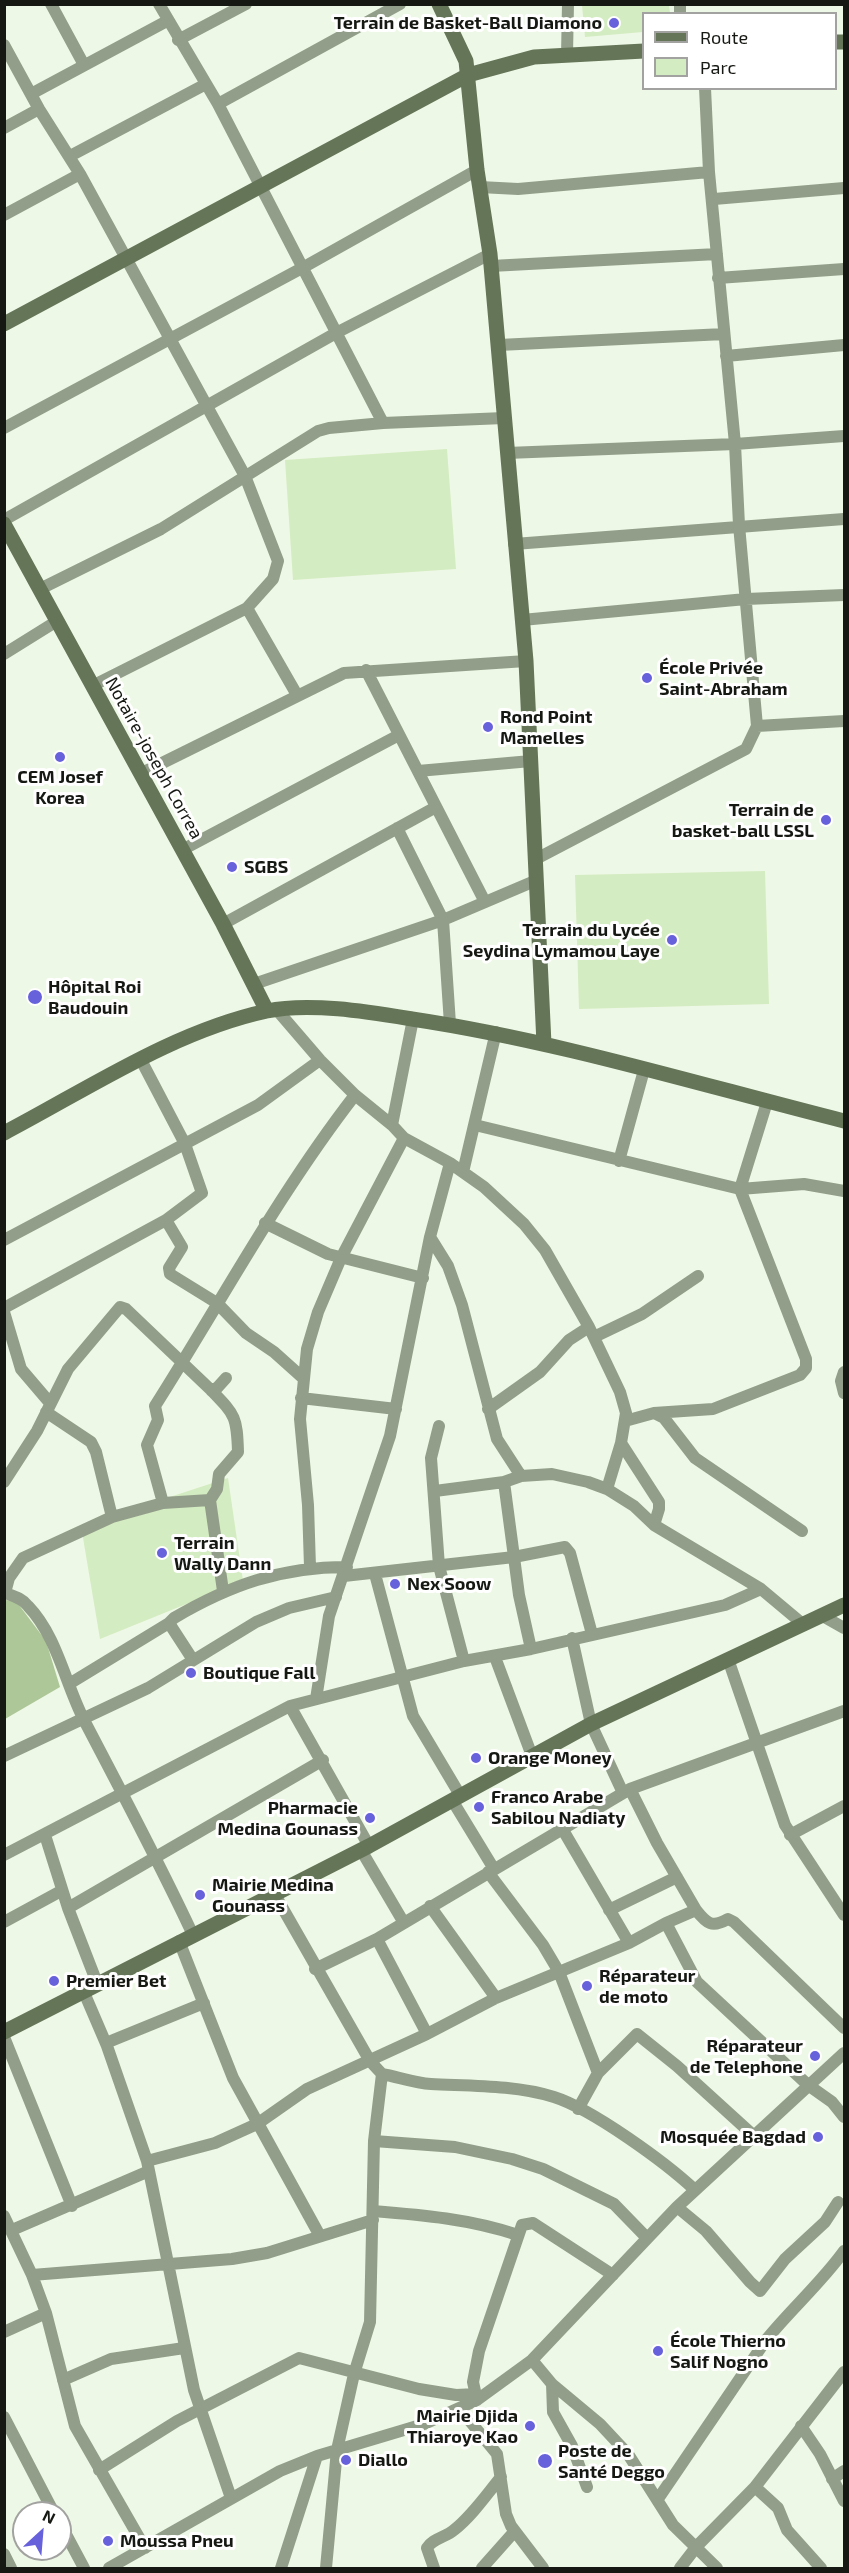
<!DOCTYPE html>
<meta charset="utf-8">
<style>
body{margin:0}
#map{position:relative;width:849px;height:2573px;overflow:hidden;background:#eef8e6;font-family:"Exo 2",sans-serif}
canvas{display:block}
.frame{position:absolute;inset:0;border:6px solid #161913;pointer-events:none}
.legend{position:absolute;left:642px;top:12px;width:195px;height:78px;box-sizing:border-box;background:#fff;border:2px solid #a2a3a1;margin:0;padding:8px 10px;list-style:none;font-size:18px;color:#161913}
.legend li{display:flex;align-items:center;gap:12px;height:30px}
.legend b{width:30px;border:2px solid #a2a3a1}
.north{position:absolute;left:12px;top:2501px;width:60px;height:60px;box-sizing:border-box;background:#fff;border:2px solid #a2a3a1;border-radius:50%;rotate:26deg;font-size:16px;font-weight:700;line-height:24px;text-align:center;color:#161913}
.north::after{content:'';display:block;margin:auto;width:21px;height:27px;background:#6761db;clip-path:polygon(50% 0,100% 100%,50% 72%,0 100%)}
</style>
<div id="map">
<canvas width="849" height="2573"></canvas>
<div class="frame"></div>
<ul class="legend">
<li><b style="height:8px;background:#657558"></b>Route</li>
<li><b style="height:16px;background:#d4ecc1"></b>Parc</li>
</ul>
<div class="north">N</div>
</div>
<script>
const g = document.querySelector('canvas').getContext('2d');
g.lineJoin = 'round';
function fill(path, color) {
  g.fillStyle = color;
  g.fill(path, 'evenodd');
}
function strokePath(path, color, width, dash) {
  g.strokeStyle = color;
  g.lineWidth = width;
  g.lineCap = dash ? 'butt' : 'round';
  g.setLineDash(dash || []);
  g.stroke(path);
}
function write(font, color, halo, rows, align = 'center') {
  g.font = font + ' "Exo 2",sans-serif';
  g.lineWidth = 6;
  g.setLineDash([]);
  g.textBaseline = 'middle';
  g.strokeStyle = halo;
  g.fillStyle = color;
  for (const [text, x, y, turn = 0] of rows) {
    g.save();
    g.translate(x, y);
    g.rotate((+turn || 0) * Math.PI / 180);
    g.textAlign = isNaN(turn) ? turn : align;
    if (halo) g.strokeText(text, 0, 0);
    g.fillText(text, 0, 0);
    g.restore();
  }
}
const green = new Path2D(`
 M 582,5 L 669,5 L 670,13 L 644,14 L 643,32 L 585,37 Z
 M 447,449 L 456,569 L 293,580 L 285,460 Z
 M 765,871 L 769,1004 L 579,1009 L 575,875 Z
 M 228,1478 L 243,1581 L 100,1639 L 81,1526 Z`);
const water = new Path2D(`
 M 5,1600 L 16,1601 L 46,1641 L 60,1687 L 5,1719 Z`);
const street = new Path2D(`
 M 51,4 L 84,65
 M 159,4 L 218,104 L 383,423
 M 680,4 L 680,14
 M 178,40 L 246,4
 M 4,45 L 39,109 L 80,174 L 245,476 L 278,561 L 273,579 L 247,608 L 297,695
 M 567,55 L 568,4
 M 31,94 L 167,21
 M 218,104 L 400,4
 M 4,128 L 39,109
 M 70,156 L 206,84
 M 480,187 L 518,189 L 709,172
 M 714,199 L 844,188
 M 4,215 L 80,174
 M 491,266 L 717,254
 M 718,278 L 844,269
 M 499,345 L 724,334
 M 726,356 L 844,345
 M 4,428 L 304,267 L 477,170
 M 507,453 L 735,444 L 844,436
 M 4,520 L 336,333 L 490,254
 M 514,544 L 844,519
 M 40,589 L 161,529 L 318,431 L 329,428 L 383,423 L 504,418
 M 522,620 L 746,599 L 844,595
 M 4,654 L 57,621
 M 366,670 L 485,902
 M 92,686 L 247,608
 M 757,726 L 844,721
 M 418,771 L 531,761
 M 140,774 L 344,673 L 526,661
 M 397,828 L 443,920 L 450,1024
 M 182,850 L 399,735
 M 536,859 L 746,749 L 757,726 L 739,525 L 735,444 L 709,172 L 705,88
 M 223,924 L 436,807
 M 254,984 L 443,920 L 537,880
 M 277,1010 L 320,1060 L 355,1095 L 392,1125 L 404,1138 L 450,1163 L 484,1187 L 524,1224 L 545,1250 L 589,1327 L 620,1392 L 626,1413 L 621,1443 L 659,1502 L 659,1509 L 654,1525
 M 392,1125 L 413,1019
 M 475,1125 L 740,1189 L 804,1184 L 844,1191
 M 619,1161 L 644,1070
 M 463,1172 L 496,1032
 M 166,1220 L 182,1247 L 169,1268 L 170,1274 L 217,1303 L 246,1333 L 274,1352 L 303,1378
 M 265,1223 L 328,1254 L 423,1278
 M 430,1237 L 448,1266 L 462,1305 L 497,1439 L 521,1476
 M 4,1240 L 258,1105 L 320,1060
 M 4,1308 L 166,1220 L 202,1193 L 185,1144 L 141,1060
 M 4,1312 L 21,1369 L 50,1403
 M 594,1337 L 642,1314 L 698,1276
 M 844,1372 L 841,1381 L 844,1393
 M 301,1398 L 396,1409
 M 488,1409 L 540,1372 L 569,1340 L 589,1327
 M 46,1412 L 91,1442 L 96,1452 L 112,1517
 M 654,1413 L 664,1418 L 695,1458 L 802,1531
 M 625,1421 L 654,1413 L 713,1409 L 800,1375 L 806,1368 L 806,1359 L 740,1189 L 767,1102
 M 439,1426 L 431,1458 L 439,1566 L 464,1661
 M 4,1482 L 37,1431 L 68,1369 L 120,1307 L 126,1309 L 211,1390 L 217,1388 L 226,1378
 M 607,1489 L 621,1443
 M 435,1491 L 504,1482 L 521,1476 L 552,1474 L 588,1482 L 607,1489 L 634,1506 L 654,1525 L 761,1589 L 804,1625
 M 210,1500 L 223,1591
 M 163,1503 L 210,1500 L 217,1489 L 219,1474 L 238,1452 C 237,1416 235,1415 211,1390
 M 310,1567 L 308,1505 L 300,1419 L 307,1349 L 318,1312 L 341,1258 L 404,1138
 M 375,1574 L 413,1716 L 460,1795
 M 344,1576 L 514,1557 L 504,1482
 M 821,1615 L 844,1628
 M 572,1638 L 591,1724 L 623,1793
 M 531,1649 L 519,1595 L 514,1557 L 565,1547 L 570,1553 L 592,1634
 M 495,1657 L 532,1756
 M 728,1659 L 785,1825 L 844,1915
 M 193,1660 L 169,1623 L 174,1618 C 230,1585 281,1567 347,1567
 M 69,1684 L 169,1623
 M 316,1699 L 329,1616 L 390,1436 L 430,1237 L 450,1163
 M 290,1706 L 369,1846
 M 4,1756 L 148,1688 L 256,1622 L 289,1608 L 336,1597
 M 630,1789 L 657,1843 L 696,1910 L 666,1923
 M 452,1800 L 494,1869
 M 563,1830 L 629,1943
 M 45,1835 L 68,1908
 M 790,1835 L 844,1806
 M 361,1850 L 404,1923
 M 4,1855 L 290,1706 L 464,1661 L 531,1649 L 725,1605 L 761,1589
 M 488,1872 L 543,1945 L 559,1972 L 598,2073
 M 274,1893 L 370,2061 L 382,2074 L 374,2141 L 370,2322 L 354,2374 L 337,2450 L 326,2568
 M 430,1906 L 496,1998
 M 609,1910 L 677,1877
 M 696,1910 C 707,1924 712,1928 728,1919 L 734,1922 L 844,2028
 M 4,1922 L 61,1891
 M 193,1935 C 159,1862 121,1791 84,1720 C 65,1683 57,1636 28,1606 C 22,1598 13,1596 5,1593 L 9,1578 L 23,1558 L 112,1517 L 163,1503 L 147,1445 L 158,1420 L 155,1406 C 221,1302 279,1193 355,1095
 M 377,1939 L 427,2034
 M 179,1941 L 233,2078 L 320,2236
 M 315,1969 L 377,1939 L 630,1789 L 844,1711
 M 97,1983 L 68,1908 L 323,1760
 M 83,1990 L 107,2046 L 147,2161 L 194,2390 L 231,2498
 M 4,2037 L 72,2206
 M 106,2043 L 204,2003
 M 382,2074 C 398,2077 415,2083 431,2084 C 471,2086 516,2085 554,2097 C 592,2109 665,2162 695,2190
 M 578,2109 L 598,2073 L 637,2034 L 677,2066 L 754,2136
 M 374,2141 L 455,2147 L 512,2159 L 543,2169 L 614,2204 L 647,2238
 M 147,2161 L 215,2143 L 257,2124 L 307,2089 L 427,2034 L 496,1998 L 629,1943 L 666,1923 L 697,1982 L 808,2085 L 832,2102 L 844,2117
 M 677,2207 L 706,2231 L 750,2282 L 760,2291 L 785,2259 L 825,2222 L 838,2202
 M 373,2211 C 423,2215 470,2219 518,2235
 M 4,2216 L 32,2275 L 46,2313 L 75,2426 L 145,2548
 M 12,2230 L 149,2171
 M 32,2275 L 232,2259 L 267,2253 L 373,2220
 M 4,2332 L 46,2313
 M 532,2360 L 552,2384 L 600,2424 L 628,2454 L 673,2525 L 717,2568
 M 63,2380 L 111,2359 L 184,2348
 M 552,2384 L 553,2412 L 572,2446 L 587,2487
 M 477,2400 L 473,2382 L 479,2351 L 522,2225 L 533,2223 L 613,2275
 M 460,2409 L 497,2454 L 506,2514 L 511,2526 L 543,2568
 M 4,2417 L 54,2513
 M 801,2426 L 820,2454 L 844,2501
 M 99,2470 L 177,2421 L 299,2358 L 419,2389 L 456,2395 L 476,2394
 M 832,2479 L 844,2471
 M 755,2487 L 778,2508 L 787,2530 L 821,2568
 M 658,2499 L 766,2340 C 791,2309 821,2283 844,2251
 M 60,2523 L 84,2568
 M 4,2554 L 11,2568
 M 109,2568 L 280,2471 L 317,2456 L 424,2424 L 477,2400 L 532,2360 L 677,2207 L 844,2053
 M 281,2568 L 317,2456
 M 434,2568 L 427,2548 C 432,2539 446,2537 454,2530 C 472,2516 487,2494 501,2477
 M 482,2568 L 514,2532
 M 680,2568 L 697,2546 L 755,2487 L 844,2372`);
const secondary = new Path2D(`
 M 439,4 L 466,61 L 477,170 L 490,254 L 526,661 L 544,1044
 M 836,42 L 844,42
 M 4,324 L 468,75 L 534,57 L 644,51
 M 4,524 L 223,924 L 267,1011
 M 4,1133 C 88,1089 174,1031 267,1011 C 310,1002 369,1012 412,1019 C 558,1041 701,1085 844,1121
 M 4,2032 L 369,1846 L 591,1724 L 844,1605`);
const markers = [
 [614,23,6,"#6761db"],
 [647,678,6,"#6761db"],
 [488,727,6,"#6761db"],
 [60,757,6,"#6761db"],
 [826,820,6,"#6761db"],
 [232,867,6,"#6761db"],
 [672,940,6,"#6761db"],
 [35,997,8,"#6761db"],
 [162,1553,6,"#6761db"],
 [395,1584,6,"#6761db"],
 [191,1673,6,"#6761db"],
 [476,1758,6,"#6761db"],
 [479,1807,6,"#6761db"],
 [370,1818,6,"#6761db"],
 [200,1895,6,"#6761db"],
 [54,1981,6,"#6761db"],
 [587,1986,6,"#6761db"],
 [815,2056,6,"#6761db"],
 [818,2137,6,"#6761db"],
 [658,2351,6,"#6761db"],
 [530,2426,6,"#6761db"],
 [346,2460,6,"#6761db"],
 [545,2461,8,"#6761db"],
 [108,2541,6,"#6761db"]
];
const poiNames = [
 ["Terrain de Basket-Ball Diamono",602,23,"right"],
 ["École Privée",659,668],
 ["Saint-Abraham",659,689],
 ["Rond Point",500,717],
 ["Mamelles",500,738],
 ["CEM Josef",60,777,"center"],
 ["Korea",60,798,"center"],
 ["Terrain de",814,810,"right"],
 ["basket-ball LSSL",814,831,"right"],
 ["SGBS",244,867],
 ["Terrain du Lycée",660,930,"right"],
 ["Seydina Lymamou Laye",660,951,"right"],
 ["Hôpital Roi",48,987],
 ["Baudouin",48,1008],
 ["Terrain",174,1543],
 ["Wally Dann",174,1564],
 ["Nex Soow",407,1584],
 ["Boutique Fall",203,1673],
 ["Orange Money",488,1758],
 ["Franco Arabe",491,1797],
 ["Sabilou Nadiaty",491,1818],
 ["Pharmacie",358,1808,"right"],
 ["Medina Gounass",358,1829,"right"],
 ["Mairie Medina",212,1885],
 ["Gounass",212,1906],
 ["Réparateur",599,1976],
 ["de moto",599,1997],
 ["Premier Bet",66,1981],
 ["Réparateur",803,2046,"right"],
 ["de Telephone",803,2067,"right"],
 ["Mosquée Bagdad",806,2137,"right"],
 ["École Thierno",670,2341],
 ["Salif Nogno",670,2362],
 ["Mairie Djida",518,2416,"right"],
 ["Thiaroye Kao",518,2437,"right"],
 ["Poste de",558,2451],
 ["Santé Deggo",558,2472],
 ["Diallo",358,2460],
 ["Moussa Pneu",120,2541]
];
const streetNames = [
 ["Notaire-joseph Correa",154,758,61]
];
fill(green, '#d4ecc1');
fill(water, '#adc798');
strokePath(street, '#939e8a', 12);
strokePath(secondary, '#657558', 15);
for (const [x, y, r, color] of markers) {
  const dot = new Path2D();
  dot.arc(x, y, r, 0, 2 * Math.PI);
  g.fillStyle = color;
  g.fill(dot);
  strokePath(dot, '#fff', 2);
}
write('bold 18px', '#161913', '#fff', poiNames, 'left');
write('18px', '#161913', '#fff', streetNames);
</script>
